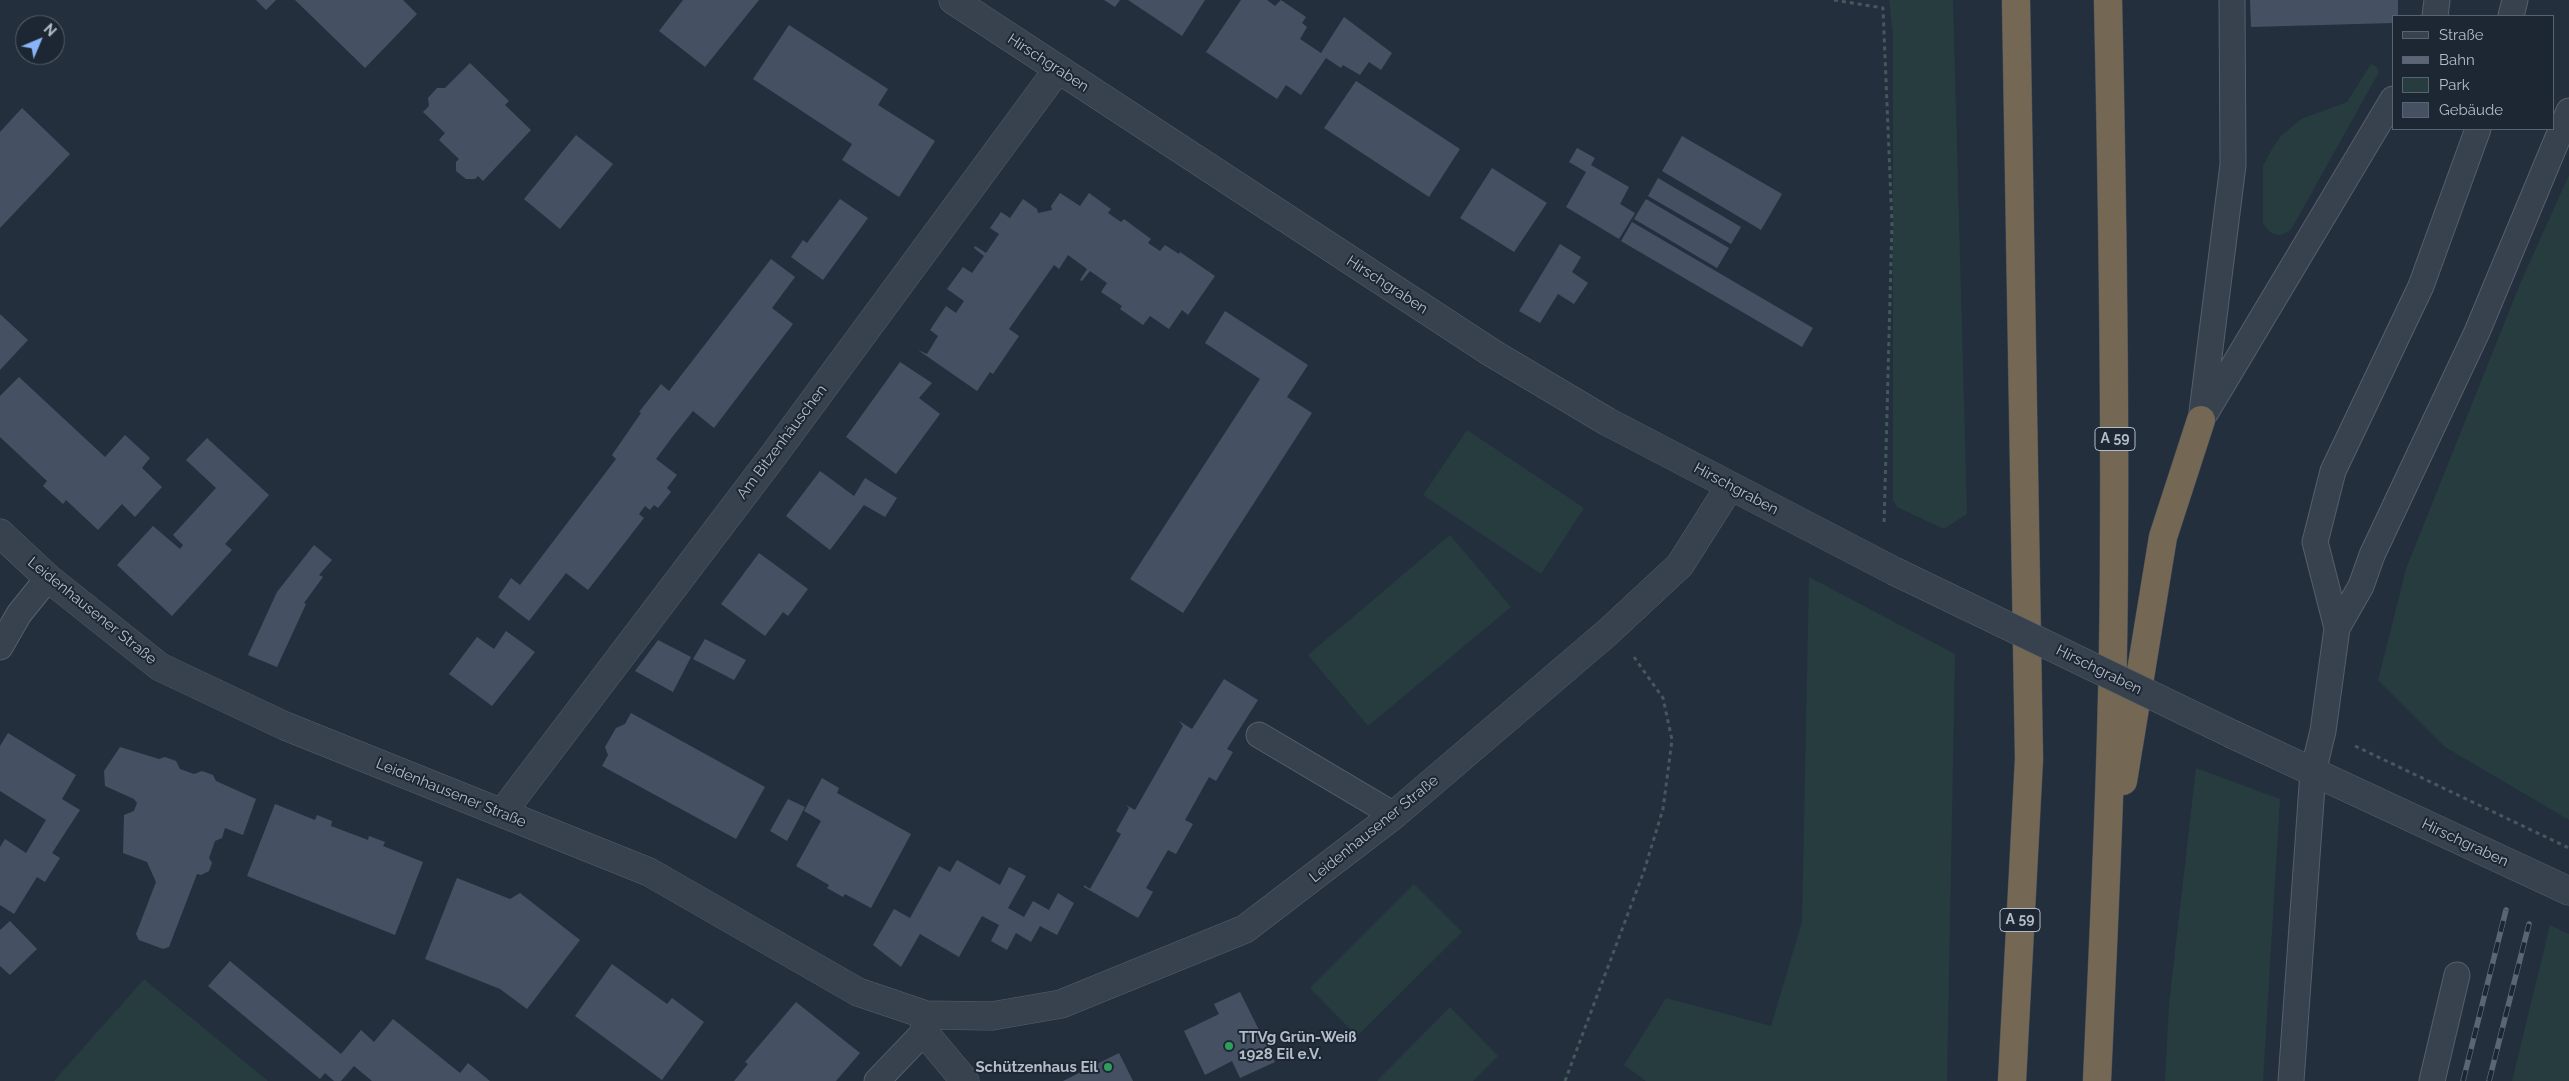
<!DOCTYPE html>
<meta charset="utf-8">
<style>
body{margin:0}
#map{position:relative;width:2569px;height:1081px;overflow:hidden;background:#242f3e;font-family:Raleway,sans-serif}
canvas{display:block}
.legend{position:absolute;left:2392px;top:15px;width:162px;height:115px;box-sizing:border-box;background:#1d2633;border:1px solid #59626f;margin:0;padding:6px 9px;list-style:none;font-size:15px;color:#b4bcc9}
.legend li{display:flex;align-items:center;gap:10px;height:25px}
.legend b{width:25px;border:1px solid #59626f}
.north{position:absolute;left:15px;top:15px;width:50px;height:50px;box-sizing:border-box;background:#1d2633;border:1px solid #59626f;border-radius:50%;rotate:45deg;font-size:14px;font-weight:700;line-height:20px;text-align:center;color:#b4bcc9}
.north::after{content:'';display:block;margin:auto;width:18px;height:22px;background:#8ab4f8;clip-path:polygon(50% 0,100% 100%,50% 72%,0 100%)}
</style>
<div id="map">
<canvas width="2569" height="1081"></canvas>
<ul class="legend">
<li><b style="height:6px;background:#38414e"></b>Straße</li>
<li><b style="height:6px;background:#5a6575"></b>Bahn</li>
<li><b style="height:14px;background:#263c3f"></b>Park</li>
<li><b style="height:14px;background:#455162"></b>Gebäude</li>
</ul>
<div class="north">N</div>
</div>
<script>
const g = document.querySelector('canvas').getContext('2d');
g.lineJoin = 'round';
function fill(path, color) {
  g.fillStyle = color;
  g.fill(path, 'evenodd');
}
function strokePath(path, color, width, dash) {
  g.strokeStyle = color;
  g.lineWidth = width;
  g.lineCap = dash ? 'butt' : 'round';
  g.setLineDash(dash || []);
  g.stroke(path);
}
function write(font, color, halo, rows, align = 'center') {
  g.font = font + ' Raleway,sans-serif';
  g.lineWidth = 4;
  g.setLineDash([]);
  g.textBaseline = 'middle';
  g.strokeStyle = halo;
  g.fillStyle = color;
  for (const [text, x, y, turn = 0] of rows) {
    g.save();
    g.translate(x, y);
    g.rotate((+turn || 0) * Math.PI / 180);
    g.textAlign = isNaN(turn) ? turn : align;
    if (halo) g.strokeText(text, 0, 0);
    g.fillText(text, 0, 0);
    g.restore();
  }
}
const green = new Path2D(`
 M 1889,0 L 1953,0 L 1967,514 L 1944,529 L 1897,507 L 1893,500 L 1893,34 Z
 M 2371,64 L 2377,67 L 2379,72 L 2292,228 C 2281,240 2270,235 2263,223 L 2263,166 L 2272,149 L 2281,136 L 2301,119 L 2347,102 Z
 M 2569,175 L 2569,820 L 2445,747 L 2378,680 L 2406,569 L 2520,284 Z
 M 1467,430 L 1584,508 L 1541,574 L 1423,495 Z
 M 1450,535 L 1511,607 L 1368,726 L 1308,655 Z
 M 1809,577 L 1955,654 L 1947,1081 L 1646,1081 L 1624,1065 L 1666,998 L 1771,1026 L 1802,922 Z
 M 2196,768 L 2280,799 L 2263,1081 L 2165,1081 L 2169,1004 Z
 M 1414,884 L 1462,932 L 1357,1036 L 1310,988 Z
 M 2550,925 L 2569,934 L 2569,1081 L 2512,1081 Z
 M 144,979 L 268,1081 L 54,1081 Z
 M 1450,1007 L 1498,1056 L 1473,1081 L 1377,1081 Z`);
const building = new Path2D(`
 M 256,0 L 276,0 L 266,10 Z
 M 295,0 L 403,0 L 417,14 L 365,68 Z
 M 683,0 L 759,0 L 705,67 L 659,31 Z
 M 1104,0 L 1120,0 L 1115,7 Z
 M 1128,0 L 1205,0 L 1182,36 Z
 M 1241,0 L 1267,0 L 1275,6 L 1281,0 L 1306,17 L 1302,23 L 1307,27 L 1300,39 L 1321,53 L 1344,17 L 1392,53 L 1381,70 L 1369,62 L 1360,75 L 1343,65 L 1341,68 L 1326,58 L 1301,95 L 1286,85 L 1277,99 L 1206,52 Z
 M 2250,0 L 2398,0 L 2398,16 L 2393,16 L 2393,23 L 2251,27 Z
 M 789,25 L 888,89 L 878,105 L 935,141 L 899,197 L 842,160 L 852,144 L 753,79 Z
 M 470,63 L 509,101 L 505,105 L 531,130 L 483,181 L 478,176 L 475,179 L 466,179 L 456,171 L 456,162 L 459,159 L 439,140 L 445,133 L 423,112 L 429,106 L 428,98 L 437,88 L 445,88 Z
 M 1356,81 L 1460,149 L 1429,197 L 1324,128 Z
 M 22,108 L 70,154 L 0,228 L 0,132 Z
 M 576,135 L 613,164 L 560,229 L 524,199 Z
 M 1682,136 L 1782,194 L 1761,230 L 1662,171 Z
 M 1577,148 L 1595,158 L 1591,165 L 1629,187 L 1620,204 L 1635,213 L 1619,239 L 1566,207 L 1586,172 L 1569,162 Z
 M 1492,168 L 1547,203 L 1514,252 L 1460,218 Z
 M 1658,178 L 1741,227 L 1731,244 L 1648,196 Z
 M 1060,193 L 1080,206 L 1089,193 L 1111,209 L 1108,213 L 1121,222 L 1124,219 L 1151,239 L 1148,243 L 1160,251 L 1165,245 L 1179,254 L 1180,252 L 1215,276 L 1188,315 L 1182,310 L 1169,329 L 1150,316 L 1143,325 L 1120,309 L 1122,306 L 1101,292 L 1107,283 L 1090,271 L 1082,281 L 1080,280 L 1087,269 L 1068,255 L 1059,269 L 1054,265 L 1009,329 L 1019,336 L 993,374 L 990,372 L 977,391 L 918,350 L 927,354 L 938,336 L 930,330 L 946,306 L 956,313 L 964,301 L 947,289 L 963,267 L 972,273 L 984,256 L 974,248 L 975,246 L 986,253 L 999,234 L 990,228 L 1001,212 L 1010,218 L 1023,199 L 1037,209 L 1038,213 L 1052,210 L 1051,206 Z
 M 840,199 L 868,218 L 823,280 L 791,257 L 803,240 L 807,243 Z
 M 1646,199 L 1729,248 L 1717,268 L 1634,219 Z
 M 1632,222 L 1813,328 L 1802,347 L 1621,241 Z
 M 1560,244 L 1581,257 L 1572,272 L 1588,283 L 1574,304 L 1558,294 L 1540,323 L 1519,311 Z
 M 771,259 L 795,277 L 772,308 L 793,324 L 714,428 L 693,411 L 673,436 L 656,459 L 677,475 L 667,488 L 671,492 L 658,508 L 654,505 L 650,510 L 645,506 L 639,514 L 644,518 L 588,590 L 566,573 L 529,621 L 498,597 L 511,578 L 520,585 L 616,459 L 612,455 L 641,413 L 639,412 L 661,384 L 669,391 Z
 M 1225,311 L 1308,365 L 1287,397 L 1312,413 L 1183,613 L 1130,579 L 1260,379 L 1205,343 Z
 M 0,314 L 28,340 L 0,370 Z
 M 900,362 L 932,383 L 919,398 L 940,414 L 896,474 L 846,437 Z
 M 19,377 L 105,457 L 125,435 L 150,458 L 142,468 L 162,487 L 135,517 L 122,504 L 98,530 L 66,500 L 63,504 L 43,486 L 47,481 L 0,437 L 0,396 Z
 M 207,438 L 269,495 L 225,544 L 232,550 L 172,616 L 117,565 L 153,526 L 180,549 L 183,545 L 173,535 L 216,488 L 186,460 Z
 M 820,471 L 854,496 L 865,478 L 897,498 L 885,517 L 864,505 L 830,550 L 786,516 Z
 M 314,545 L 332,560 L 319,575 L 323,577 L 304,603 L 306,604 L 277,667 L 248,655 L 277,592 Z
 M 759,553 L 808,589 L 788,616 L 783,612 L 765,636 L 721,604 Z
 M 506,631 L 535,652 L 492,706 L 449,674 L 477,637 L 494,649 Z
 M 705,639 L 746,660 L 734,680 L 693,659 Z
 M 658,640 L 691,657 L 673,692 L 635,671 Z
 M 1224,679 L 1258,700 L 1227,749 L 1233,752 L 1216,781 L 1209,777 L 1185,820 L 1193,824 L 1176,854 L 1168,850 L 1146,888 L 1153,892 L 1138,918 L 1084,887 L 1084,885 L 1090,889 L 1121,834 L 1116,831 L 1129,808 L 1126,805 L 1135,810 L 1183,726 L 1179,721 L 1192,729 Z
 M 631,713 L 765,787 L 736,839 L 602,766 L 608,755 L 605,747 L 616,728 L 625,724 Z
 M 8,733 L 76,775 L 62,799 L 80,810 L 52,853 L 60,858 L 45,882 L 37,877 L 14,914 L 0,905 L 0,847 L 5,839 L 26,853 L 46,820 L 0,791 L 0,746 Z
 M 120,747 L 159,759 L 165,757 L 176,761 L 180,769 L 194,774 L 202,771 L 213,775 L 216,781 L 256,799 L 243,835 L 225,828 L 222,838 L 215,841 L 209,858 L 212,863 L 209,871 L 201,875 L 197,874 L 169,947 L 163,949 L 139,940 L 136,934 L 156,882 L 147,862 L 123,853 L 124,815 L 134,811 L 137,803 L 134,799 L 105,786 L 104,771 Z
 M 822,778 L 839,788 L 837,793 L 911,834 L 871,908 L 845,894 L 843,897 L 827,888 L 829,885 L 796,866 L 821,821 L 804,811 Z
 M 788,799 L 805,807 L 787,841 L 770,831 Z
 M 275,804 L 315,820 L 317,815 L 332,821 L 331,826 L 368,840 L 369,836 L 385,842 L 383,846 L 423,862 L 395,935 L 247,876 Z
 M 957,860 L 1000,885 L 1009,867 L 1026,876 L 1008,908 L 1024,917 L 1033,901 L 1049,910 L 1058,893 L 1074,903 L 1057,935 L 1040,926 L 1031,942 L 1016,933 L 1007,950 L 991,941 L 999,925 L 982,916 L 959,957 L 920,934 L 901,967 L 873,945 L 894,909 L 910,918 L 939,866 L 950,872 Z
 M 457,878 L 510,899 L 520,893 L 580,940 L 527,1009 L 500,989 L 425,959 Z
 M 10,921 L 37,949 L 10,975 L 0,966 L 0,930 Z
 M 230,961 L 341,1054 L 361,1030 L 374,1042 L 393,1019 L 460,1073 L 468,1063 L 490,1081 L 372,1081 L 354,1066 L 341,1081 L 334,1081 L 325,1073 L 320,1079 L 208,986 Z
 M 612,964 L 667,1004 L 672,998 L 704,1022 L 662,1080 L 575,1016 Z
 M 1240,992 L 1275,1062 L 1240,1078 L 1232,1061 L 1205,1075 L 1184,1031 L 1219,1014 L 1214,1004 Z
 M 796,1002 L 860,1053 L 836,1081 L 734,1081 L 748,1064 L 745,1062 Z
 M 1119,1053 L 1133,1081 L 1063,1081 Z`);
const path = new Path2D(`
 M 1834,0 L 1883,8 L 1892,224 L 1884,526
 M 2355,746 L 2569,848
 M 1565,1081 L 1644,871 L 1663,809 L 1672,740 L 1663,698 L 1634,657`);
const service = new Path2D(`
 M 2435,16 L 2437,0
 M 2511,16 L 2515,0
 M 2206,412 L 2393,99
 M 2201,420 L 2233,165 L 2232,0
 M 2337,628 L 2361,586 L 2372,555 L 2477,332 L 2569,111
 M 0,647 L 19,614 L 48,578
 M 1259,735 L 1394,815
 M 877,1081 L 924,1032
 M 2291,1081 L 2313,772 L 2323,731 L 2337,628 L 2315,542 L 2333,471 L 2421,286 L 2478,129
 M 2432,1081 L 2457,975`);
const minor = new Path2D(`
 M 0,533 L 48,578 L 160,667 L 285,726 L 649,872 L 858,992 L 926,1015 L 992,1016 L 1061,1004 L 1245,929 L 1394,815 L 1608,632 L 1680,565 L 1730,486
 M 502,813 L 773,456 L 1058,69
 M 926,1015 L 924,1032 L 965,1081`);
const tertiary = new Path2D(`
 M 953,0 L 1492,353 L 1608,422 L 1894,571
 M 2234,735 L 2569,891`);
const motorway = new Path2D(`
 M 2123,781 L 2163,537 L 2201,420
 M 2012,1081 L 2029,759 L 2016,0
 M 2097,1081 C 2105,902 2114,723 2114,543 C 2115,362 2112,181 2108,0`);
const rail = new Path2D(`
 M 2463,1081 L 2506,910
 M 2489,1081 L 2529,924`);
const tertiaryBridge = new Path2D(`
 M 1894,571 L 2234,735`);
const markers = [
 [1229,1046,5,"#2e9e5b"],
 [1108,1067,5,"#2e9e5b"]
];
const shields = [
 [2115,439,40],
 [2020,920,40]
];
const shieldNames = [
 ["A 59",2115,439],
 ["A 59",2020,920]
];
const streetNames = [
 ["Hirschgraben",1048,63,33],
 ["Hirschgraben",1387,285,33],
 ["Am Bitzenhäuschen",782,442,-53],
 ["Hirschgraben",1736,489,28],
 ["Leidenhausener Straße",92,611,39],
 ["Hirschgraben",2099,670,26],
 ["Leidenhausener Straße",451,793,22],
 ["Leidenhausener Straße",1374,829,-39],
 ["Hirschgraben",2465,843,25]
];
const poiNames = [
 ["TTVg Grün-Weiß",1239,1037],
 ["1928 Eil e.V.",1239,1054],
 ["Schützenhaus Eil",1098,1067,"right"]
];
fill(green, '#263c3f');
fill(building, '#455162');
strokePath(service, '#565f6c', 27);
strokePath(minor, '#565f6c', 29);
strokePath(tertiary, '#565f6c', 29);
strokePath(motorway, '#434c59', 29);
strokePath(path, '#44595c', 3, [4, 4]);
strokePath(service, '#38414e', 25);
strokePath(minor, '#38414e', 28);
strokePath(tertiary, '#38414e', 28);
strokePath(motorway, '#746855', 28);
strokePath(rail, '#5a6575', 5.5);
strokePath(rail, '#1d2633', 4, [11]);
strokePath(tertiaryBridge, '#565f6c', 29, []);
strokePath(tertiaryBridge, '#38414e', 28);
for (const [x, y, r, color] of markers) {
  const dot = new Path2D();
  dot.arc(x, y, r, 0, 2 * Math.PI);
  g.fillStyle = color;
  g.fill(dot);
  strokePath(dot, '#1d2633', 2);
}
for (const [x, y, w] of shields) {
  const box = new Path2D();
  box.roundRect(x - w / 2, y - 11.5, w, 23, 4);
  g.fillStyle = '#1d2633';
  g.fill(box);
  strokePath(box, '#b4bcc9', 1);
}
write('bold 14px', '#b4bcc9', null, shieldNames);
write('15px', '#b4bcc9', '#1d2633', streetNames);
write('bold 15px', '#b4bcc9', '#1d2633', poiNames, 'left');
</script>
